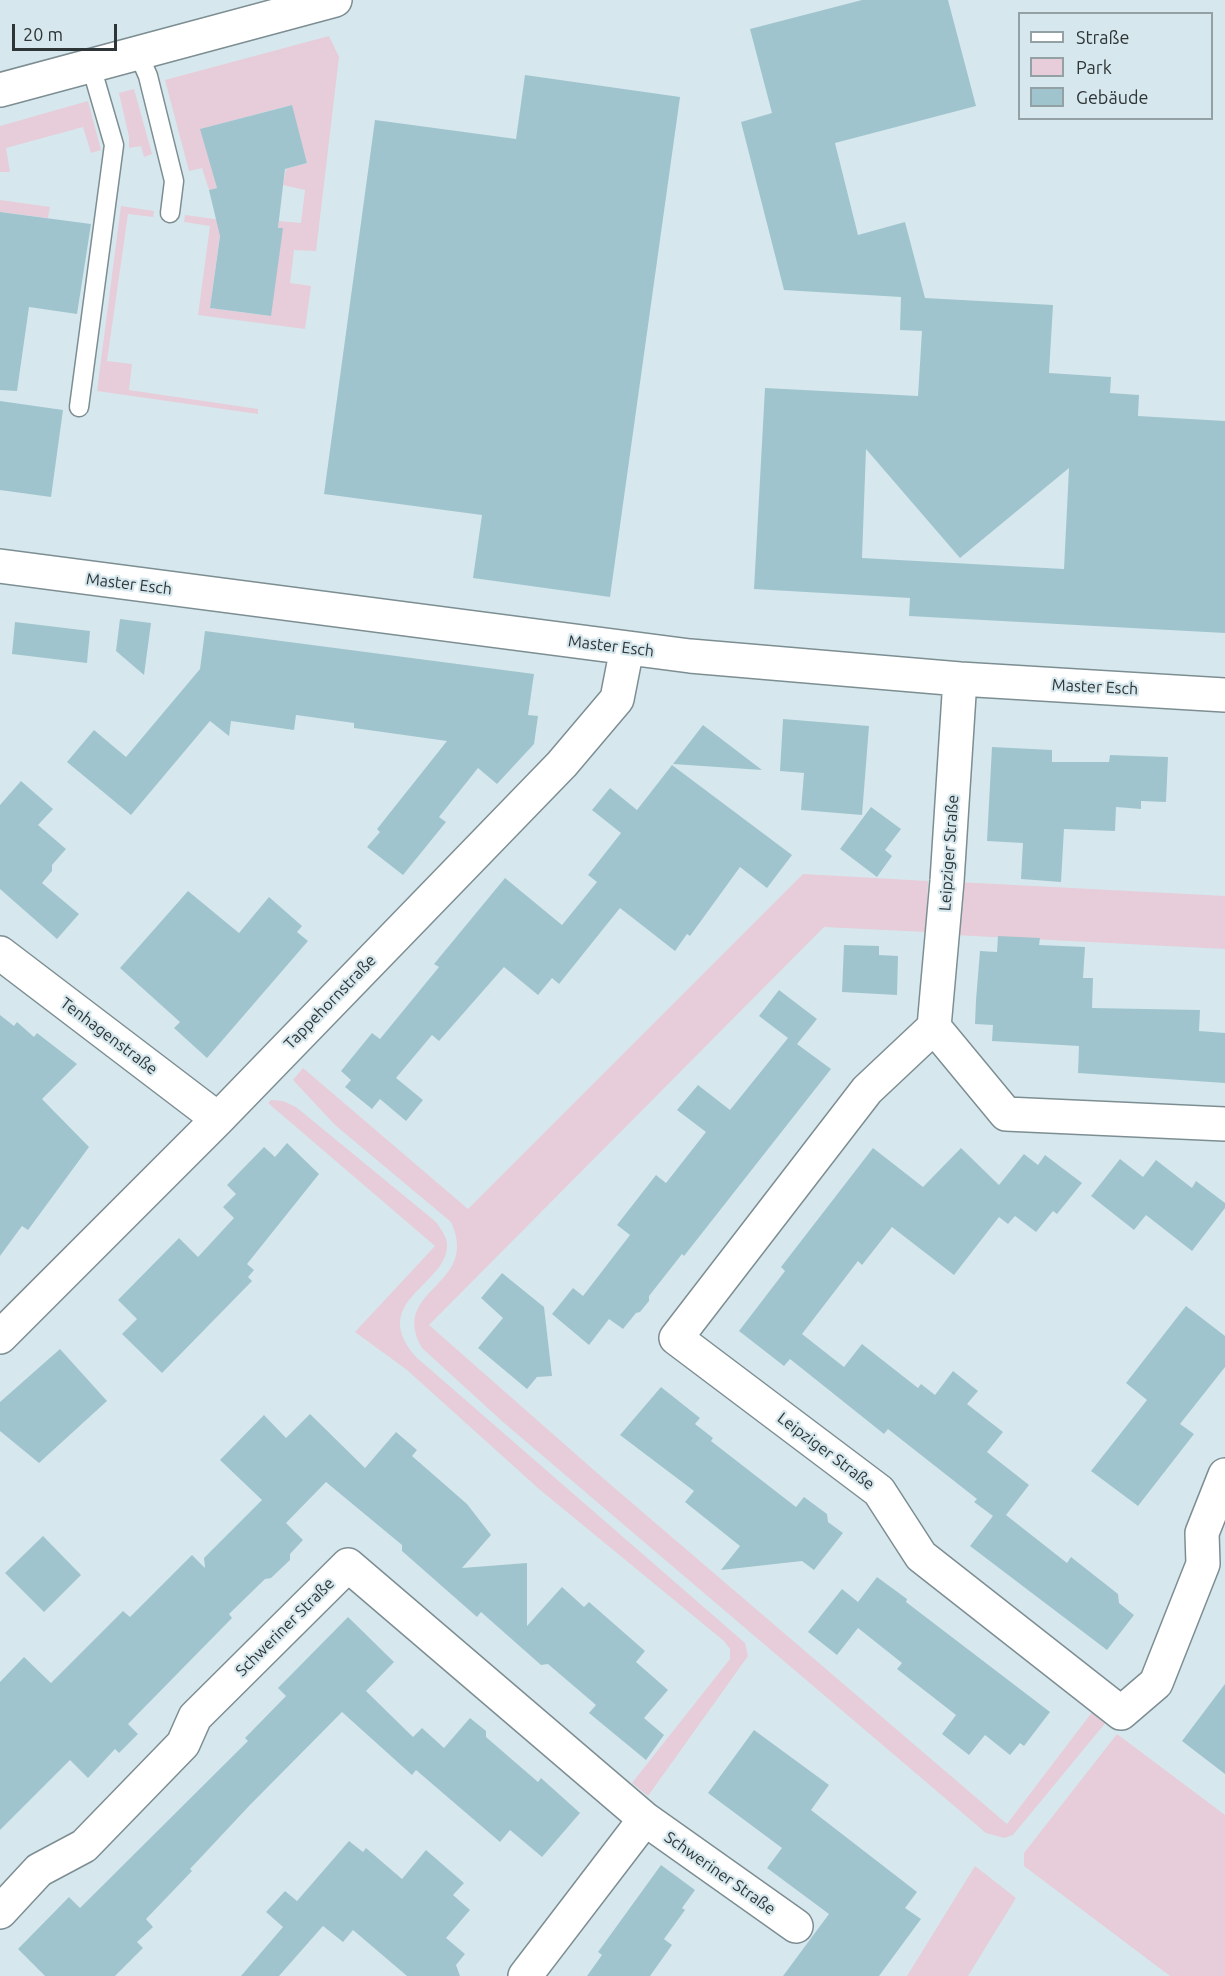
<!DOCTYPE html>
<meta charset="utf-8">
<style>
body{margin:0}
#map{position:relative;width:1225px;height:1976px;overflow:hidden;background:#d6e8ed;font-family:Ubuntu,sans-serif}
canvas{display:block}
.legend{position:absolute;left:1018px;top:12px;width:195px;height:108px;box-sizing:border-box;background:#d6e8ed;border:2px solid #93a0a4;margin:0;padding:8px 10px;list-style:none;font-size:18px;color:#2e3537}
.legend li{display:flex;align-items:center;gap:12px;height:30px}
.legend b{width:30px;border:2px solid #93a0a4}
.scale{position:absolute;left:12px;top:24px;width:105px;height:27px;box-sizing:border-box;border:3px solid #2e3537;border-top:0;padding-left:8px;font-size:18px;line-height:21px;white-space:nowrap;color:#2e3537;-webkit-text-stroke:4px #d6e8ed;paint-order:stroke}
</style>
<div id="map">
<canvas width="1225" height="1976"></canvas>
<ul class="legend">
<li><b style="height:8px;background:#fff"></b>Straße</li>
<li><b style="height:16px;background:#e6cdd9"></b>Park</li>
<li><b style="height:16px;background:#a0c4ce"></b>Gebäude</li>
</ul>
<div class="scale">20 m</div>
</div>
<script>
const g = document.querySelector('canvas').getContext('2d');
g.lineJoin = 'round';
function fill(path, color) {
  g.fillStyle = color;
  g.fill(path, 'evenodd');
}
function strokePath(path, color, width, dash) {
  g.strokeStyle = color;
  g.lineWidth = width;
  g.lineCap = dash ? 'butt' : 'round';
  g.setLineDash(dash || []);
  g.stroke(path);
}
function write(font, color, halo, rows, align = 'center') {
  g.font = font + ' Ubuntu,sans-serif';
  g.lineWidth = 4.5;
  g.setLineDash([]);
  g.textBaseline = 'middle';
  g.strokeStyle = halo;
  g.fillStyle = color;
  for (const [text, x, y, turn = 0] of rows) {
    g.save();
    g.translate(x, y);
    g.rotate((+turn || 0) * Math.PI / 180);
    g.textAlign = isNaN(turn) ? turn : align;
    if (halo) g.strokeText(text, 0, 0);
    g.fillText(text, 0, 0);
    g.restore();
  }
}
const green = new Path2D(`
 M 329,36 L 339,57 L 316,251 L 294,250 L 290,283 L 311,286 L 305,329 L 198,315 L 210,226 L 184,222 L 185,215 L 222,220 L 210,308 L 270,316 L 282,228 L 278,228 L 279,221 L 301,223 L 305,190 L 283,185 L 286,169 L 307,163 L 291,105 L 201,129 L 217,188 L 209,190 L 202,168 L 189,171 L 165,80 Z
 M 134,89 L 152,154 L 144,157 L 141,146 L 129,148 L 129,137 L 119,93 Z
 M 88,101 L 101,150 L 91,153 L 83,127 L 6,148 L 10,172 L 0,172 L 0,126 Z
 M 0,200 L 50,207 L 48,218 L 0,212 Z
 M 121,206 L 154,211 L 153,217 L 128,214 L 107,361 L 132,364 L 129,390 L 258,409 L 258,414 L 97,391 Z
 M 803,874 L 928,881 L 926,932 L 824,927 L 429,1325 L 604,1479 L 1007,1824 L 1093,1711 L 1107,1721 L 1013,1835 L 1004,1838 L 986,1833 L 503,1422 L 422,1348 C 388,1288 481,1287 451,1222 L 335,1125 L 293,1080 L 303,1068 L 468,1209 Z
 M 957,882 L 1225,896 L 1225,949 L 954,935 Z
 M 271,1100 L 283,1101 L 296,1107 L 436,1222 C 440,1228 446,1235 447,1243 C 450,1285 366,1300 416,1357 L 745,1643 L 748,1656 L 648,1796 L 632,1783 L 730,1659 L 730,1649 L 724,1641 L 539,1489 L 407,1370 L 355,1332 L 435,1246 L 268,1103 Z
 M 1117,1734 L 1225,1815 L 1225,1976 L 1170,1976 L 1024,1866 L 1024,1853 Z
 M 975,1866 L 1016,1898 L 968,1976 L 907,1976 Z`);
const building = new Path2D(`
 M 862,0 L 948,0 L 976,106 L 835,143 L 858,235 L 905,222 L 925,298 L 1053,305 L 1049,373 L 1111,377 L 1110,393 L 1139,395 L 1138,416 L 1225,421 L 1225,633 L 909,616 L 910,598 L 754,589 L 765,388 L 918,396 L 922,331 L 900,330 L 901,297 L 784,290 L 741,122 L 772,113 L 750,29 ZM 866,449 L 960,558 L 1069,468 L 1064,569 L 862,558 Z
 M 525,75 L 680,97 L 610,597 L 473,578 L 482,515 L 324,494 L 375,120 L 516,139 Z
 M 292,105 L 307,163 L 285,169 L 278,228 L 283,228 L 271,316 L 210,308 L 220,236 L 209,190 L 217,188 L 200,129 Z
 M 0,212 L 91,224 L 77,314 L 29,307 L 17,391 L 0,390 Z
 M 0,401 L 63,410 L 51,497 L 0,490 Z
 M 120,619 L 151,623 L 144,675 L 116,651 Z
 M 15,622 L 90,631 L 87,663 L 12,654 Z
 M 205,631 L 534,674 L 528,715 L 538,716 L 534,744 L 497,784 L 478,768 L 439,817 L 446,822 L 403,875 L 367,847 L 380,832 L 377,829 L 447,741 L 354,728 L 354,723 L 296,715 L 294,730 L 231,721 L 229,736 L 210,721 L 131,815 L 67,762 L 94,730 L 126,757 L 200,669 Z
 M 783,719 L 869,726 L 862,815 L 801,810 L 804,773 L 780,771 Z
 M 703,725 L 762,770 L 673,764 Z
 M 992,747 L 1052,750 L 1052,762 L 1109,762 L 1110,755 L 1168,757 L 1166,802 L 1141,801 L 1141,809 L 1116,807 L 1115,831 L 1064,829 L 1061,882 L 1021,879 L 1023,843 L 987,841 Z
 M 672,765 L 792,855 L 767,888 L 740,867 L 690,936 L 687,934 L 675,951 L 620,908 L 559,984 L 552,978 L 538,995 L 504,967 L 439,1041 L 432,1035 L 396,1078 L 423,1100 L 406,1121 L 380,1099 L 372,1109 L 345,1087 L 351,1080 L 341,1071 L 372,1033 L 380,1039 L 439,967 L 434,964 L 505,878 L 562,925 L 597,882 L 588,875 L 621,833 L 592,810 L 610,788 L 637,810 Z
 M 21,781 L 53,809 L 38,825 L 66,849 L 52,865 L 52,871 L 42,883 L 79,914 L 57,939 L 0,889 L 0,805 Z
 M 871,807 L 901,829 L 885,850 L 892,856 L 877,877 L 840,849 Z
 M 188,891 L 239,933 L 269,897 L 302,926 L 297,932 L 308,941 L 207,1058 L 174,1028 L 180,1022 L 120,968 Z
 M 998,936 L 1040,938 L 1039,945 L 1085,947 L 1083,978 L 1093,978 L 1092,1008 L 1200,1010 L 1199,1031 L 1225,1033 L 1225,1083 L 1078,1073 L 1079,1046 L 992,1041 L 993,1025 L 975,1024 L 976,1000 L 980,951 L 997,952 Z
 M 844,945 L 879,946 L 879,955 L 898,956 L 897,995 L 842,992 Z
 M 779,990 L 817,1019 L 797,1044 L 831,1069 L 684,1256 L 682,1254 L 649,1296 L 649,1301 L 640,1312 L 636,1313 L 623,1329 L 609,1319 L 589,1345 L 552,1314 L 573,1288 L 583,1296 L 630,1235 L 617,1225 L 656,1175 L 666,1183 L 706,1132 L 677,1110 L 698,1085 L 730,1110 L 788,1038 L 759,1016 Z
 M 0,1015 L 14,1026 L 17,1022 L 34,1037 L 37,1033 L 77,1064 L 42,1099 L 89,1147 L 28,1230 L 22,1226 L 0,1256 Z
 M 287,1143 L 319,1174 L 247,1264 L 254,1270 L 248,1277 L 252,1281 L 162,1373 L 122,1334 L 137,1319 L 118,1300 L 179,1238 L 198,1257 L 234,1218 L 223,1207 L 236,1194 L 227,1185 L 264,1147 L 275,1157 Z
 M 873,1148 L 923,1187 L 961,1148 L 999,1185 L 1024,1154 L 1038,1165 L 1045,1155 L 1082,1183 L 1057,1214 L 1053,1211 L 1036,1232 L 1015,1216 L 1008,1224 L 999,1217 L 954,1275 L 892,1227 L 862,1265 L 858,1261 L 802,1334 L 844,1367 L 862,1344 L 918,1388 L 921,1384 L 935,1395 L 953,1371 L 978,1391 L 967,1404 L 1003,1432 L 987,1452 L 1029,1485 L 1006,1515 L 1067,1563 L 1071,1557 L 1118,1594 L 1119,1603 L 1134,1615 L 1107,1650 L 970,1546 L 993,1516 L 974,1502 L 977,1499 L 888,1429 L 884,1434 L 790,1359 L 784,1366 L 739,1331 L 785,1271 L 781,1267 Z
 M 1120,1159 L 1143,1177 L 1156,1160 L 1192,1188 L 1196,1181 L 1225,1203 L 1225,1208 L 1192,1251 L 1146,1215 L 1134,1230 L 1091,1196 Z
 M 502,1273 L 544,1307 L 552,1376 L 537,1377 L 527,1389 L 478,1348 L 503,1318 L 481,1298 Z
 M 1186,1306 L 1225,1336 L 1225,1367 L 1180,1424 L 1194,1434 L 1138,1506 L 1091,1471 L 1147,1400 L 1126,1383 Z
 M 60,1349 L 107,1401 L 39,1463 L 0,1431 L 0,1402 Z
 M 661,1387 L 700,1418 L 695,1424 L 713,1438 L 711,1441 L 796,1507 L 804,1497 L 827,1514 L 828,1522 L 843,1533 L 814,1570 L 802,1561 L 721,1570 L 740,1546 L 685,1502 L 694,1491 L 620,1435 Z
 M 310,1414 L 365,1468 L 396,1432 L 417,1450 L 412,1456 L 467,1504 L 491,1535 L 462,1568 L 527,1563 L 527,1626 L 562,1587 L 584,1607 L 589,1602 L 645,1651 L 636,1662 L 668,1690 L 644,1718 L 664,1735 L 646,1760 L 589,1713 L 596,1705 L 548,1664 L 541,1665 L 481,1612 L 477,1617 L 402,1551 L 402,1545 L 326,1482 L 286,1523 L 303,1540 L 290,1554 L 290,1560 L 271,1578 L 265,1579 L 229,1614 L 232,1618 L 128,1724 L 138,1734 L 119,1753 L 115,1749 L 88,1778 L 70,1760 L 0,1830 L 0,1682 L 24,1657 L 51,1683 L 123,1611 L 130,1617 L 192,1555 L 205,1568 L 204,1558 L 262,1500 L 220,1460 L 264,1415 L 286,1438 Z
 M 43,1536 L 81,1575 L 44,1612 L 5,1573 Z
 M 877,1577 L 907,1599 L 906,1602 L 1050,1712 L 1024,1746 L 1020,1743 L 1010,1755 L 985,1735 L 969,1755 L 942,1734 L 956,1715 L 897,1669 L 902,1663 L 858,1628 L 837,1655 L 808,1632 L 842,1589 L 858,1602 Z
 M 348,1617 L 394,1662 L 366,1691 L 413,1737 L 422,1728 L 444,1748 L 470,1718 L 486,1731 L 486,1737 L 538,1782 L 541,1778 L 580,1813 L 542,1857 L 510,1830 L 500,1842 L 416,1770 L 412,1775 L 342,1712 L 249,1806 L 190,1869 L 192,1871 L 146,1919 L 153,1927 L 137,1942 L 143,1948 L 115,1976 L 45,1976 L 18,1949 L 69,1897 L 80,1908 L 248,1741 L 245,1738 L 286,1696 L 278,1688 Z
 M 1225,1684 L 1225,1774 L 1182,1741 Z
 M 754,1730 L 829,1785 L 811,1810 L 917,1892 L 905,1908 L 921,1919 L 879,1976 L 783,1976 L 829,1914 L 767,1868 L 782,1848 L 708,1793 Z
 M 349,1841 L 363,1852 L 366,1848 L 402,1879 L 426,1850 L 464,1883 L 453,1895 L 470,1910 L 446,1938 L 465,1954 L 456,1965 L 460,1976 L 407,1976 L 353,1930 L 343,1942 L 323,1926 L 279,1976 L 241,1976 L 283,1927 L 266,1912 L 285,1891 L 297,1901 Z
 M 661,1865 L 695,1890 L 682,1908 L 685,1910 L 664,1939 L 672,1945 L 650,1976 L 587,1976 L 602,1955 L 598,1952 Z`);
const service = new Path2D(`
 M 138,53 L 148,76 L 174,181 L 170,213
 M 79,407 L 114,145 L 91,66`);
const minor = new Path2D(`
 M 0,566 L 690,656 L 960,679 L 1225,695
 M 960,679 L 947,881 L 934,1027 L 867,1090 L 676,1338 L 879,1491 L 921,1556 L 1121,1713 L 1156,1683 L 1203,1564 L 1202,1533 L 1225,1475
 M 0,953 L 218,1119
 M 934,1027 L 1006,1114 L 1225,1124
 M 0,1337 L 218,1119 L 562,764 L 617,699 L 627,648
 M 0,1912 L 39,1870 L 84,1846 L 183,1744 L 195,1717 L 348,1565 L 645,1819 L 796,1926
 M 525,1976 L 645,1819`);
const tertiary = new Path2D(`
 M 0,90 L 335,0`);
const streetNames = [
 ["Master Esch",129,584,7],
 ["Master Esch",611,646,7],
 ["Master Esch",1095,687,3],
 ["Leipziger Straße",949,853,-86],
 ["Tappehornstraße",330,1002,-46],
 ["Tenhagenstraße",109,1036,37],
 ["Leipziger Straße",826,1451,37],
 ["Schweriner Straße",285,1627,-45],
 ["Schweriner Straße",720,1873,35]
];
fill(green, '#e6cdd9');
fill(building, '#a0c4ce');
strokePath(service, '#7d8e93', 21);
strokePath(minor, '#7d8e93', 36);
strokePath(tertiary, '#7d8e93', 36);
strokePath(service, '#fff', 18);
strokePath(minor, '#fff', 33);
strokePath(tertiary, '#fff', 33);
write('16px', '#2e3537', '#d6e8ed', streetNames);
</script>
